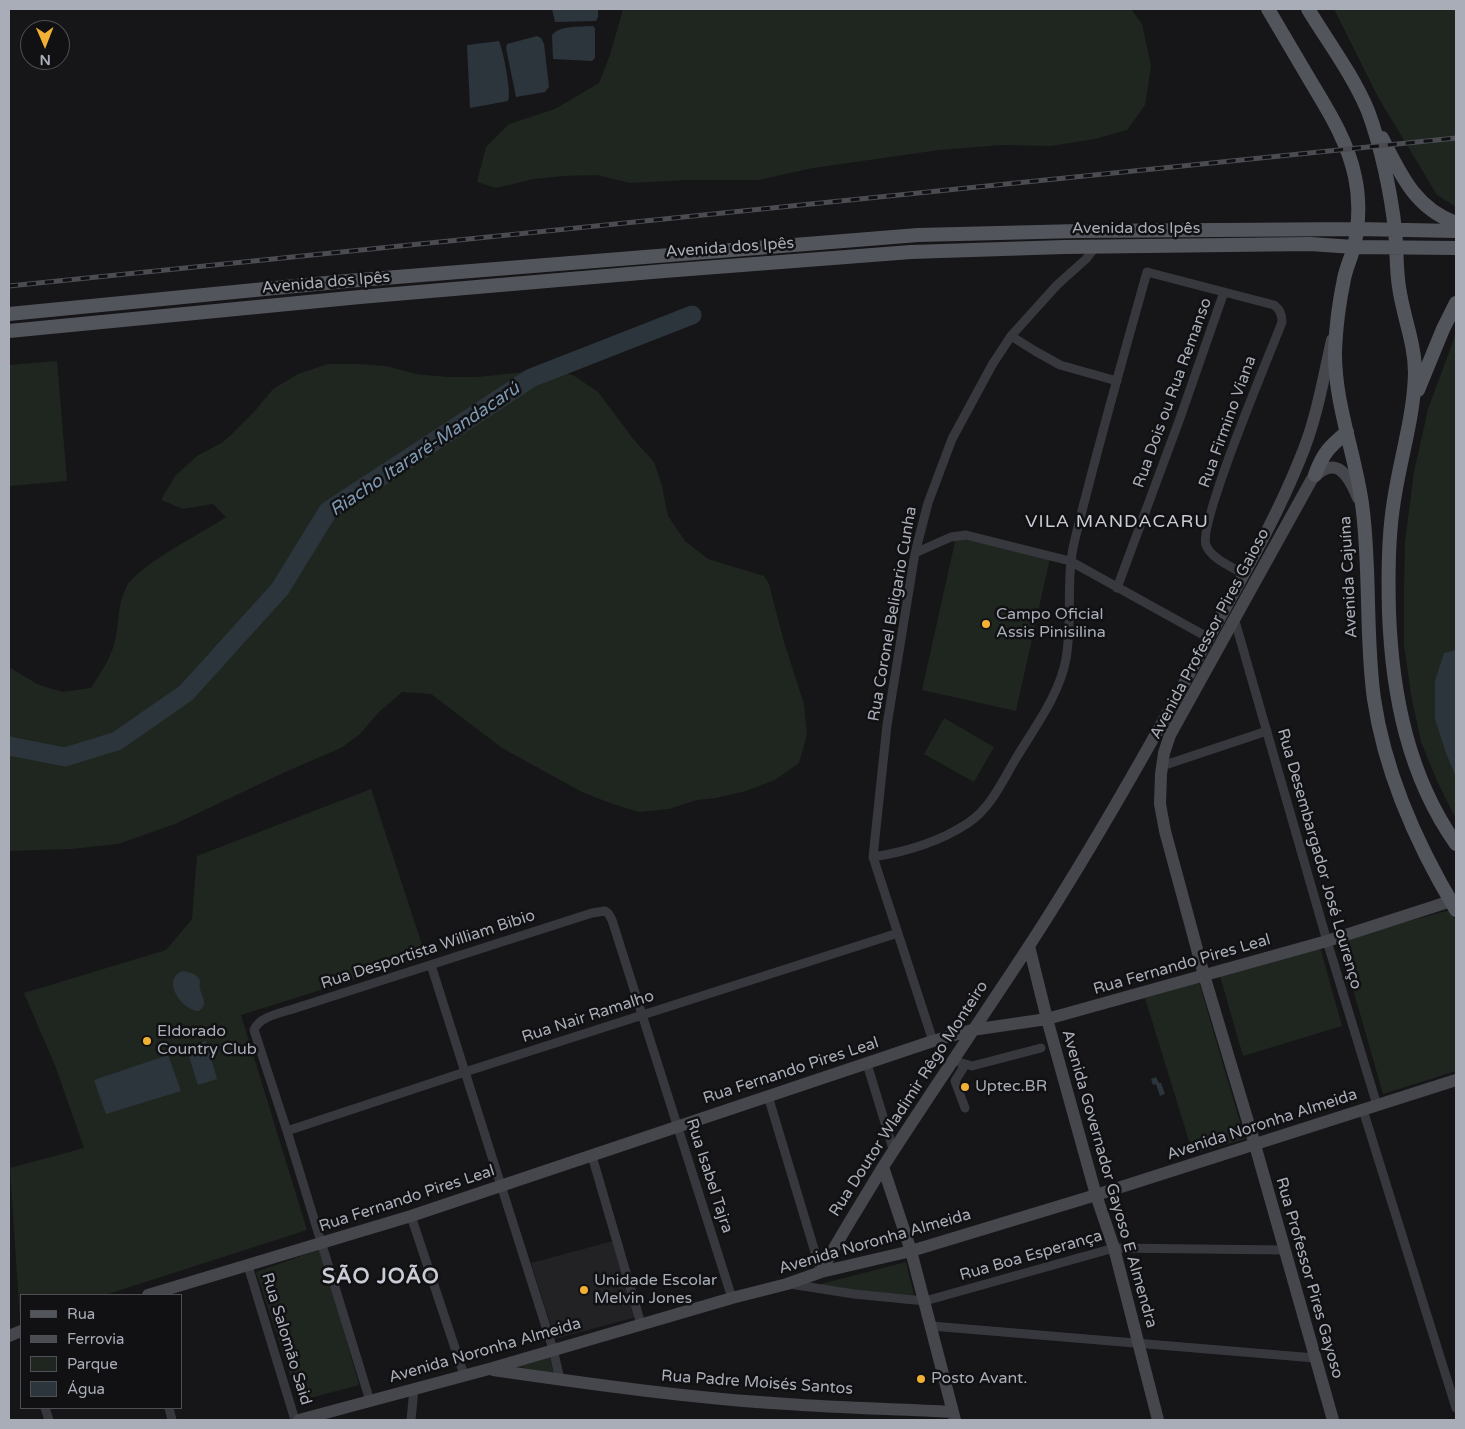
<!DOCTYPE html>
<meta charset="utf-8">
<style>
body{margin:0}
#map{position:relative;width:1465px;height:1429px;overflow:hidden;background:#161618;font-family:"Varela Round",sans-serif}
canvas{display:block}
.frame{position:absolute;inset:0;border:10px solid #a8adb8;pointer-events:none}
.legend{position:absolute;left:20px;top:1294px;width:162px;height:115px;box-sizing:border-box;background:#111113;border:1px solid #4d4f55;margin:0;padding:6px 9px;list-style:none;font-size:15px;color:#a8adb8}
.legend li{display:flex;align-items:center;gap:10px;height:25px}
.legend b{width:25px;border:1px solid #4d4f55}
.north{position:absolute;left:20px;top:20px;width:50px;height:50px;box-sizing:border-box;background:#111113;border:1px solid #4d4f55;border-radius:50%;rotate:179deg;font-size:14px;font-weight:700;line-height:20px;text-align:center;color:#a8adb8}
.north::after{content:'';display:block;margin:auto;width:18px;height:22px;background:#f2b134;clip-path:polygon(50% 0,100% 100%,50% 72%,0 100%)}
</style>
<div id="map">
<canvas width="1465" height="1429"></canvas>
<div class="frame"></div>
<ul class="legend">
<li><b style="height:6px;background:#53555c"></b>Rua</li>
<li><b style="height:6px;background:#4a4c52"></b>Ferrovia</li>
<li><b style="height:14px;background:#1e261f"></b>Parque</li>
<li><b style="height:14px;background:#2c353c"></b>Água</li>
</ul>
<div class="north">N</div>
</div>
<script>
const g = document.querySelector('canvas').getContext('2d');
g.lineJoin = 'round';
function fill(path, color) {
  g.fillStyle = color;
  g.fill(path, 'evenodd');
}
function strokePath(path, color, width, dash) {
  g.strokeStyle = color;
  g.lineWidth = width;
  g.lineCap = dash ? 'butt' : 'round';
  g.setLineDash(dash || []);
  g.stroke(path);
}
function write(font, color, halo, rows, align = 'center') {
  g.font = font + ' "Varela Round",sans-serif';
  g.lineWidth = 5;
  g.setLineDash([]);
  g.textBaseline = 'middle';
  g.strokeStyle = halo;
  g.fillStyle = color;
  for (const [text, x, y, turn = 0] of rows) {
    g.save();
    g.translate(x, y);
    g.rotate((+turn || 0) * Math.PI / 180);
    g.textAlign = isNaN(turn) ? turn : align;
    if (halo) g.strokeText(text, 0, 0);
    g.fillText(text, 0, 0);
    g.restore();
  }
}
const built = new Path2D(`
 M 613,1241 L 636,1317 L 555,1339 L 531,1263 Z`);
const green = new Path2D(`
 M 623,9 L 1131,9 L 1142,24 L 1151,66 L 1145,105 L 1127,130 L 1095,139 L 1051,146 L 1002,145 L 939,150 L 813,168 L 758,180 L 687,180 L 630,183 L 597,175 L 565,176 L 534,179 L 496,188 L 477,182 L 486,147 L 509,124 L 555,109 L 599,83 L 610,55 Z
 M 1334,9 L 1456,9 L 1456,207 L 1437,195 L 1378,97 Z
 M 1456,333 L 1456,819 L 1437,781 L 1421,742 L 1411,694 L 1404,645 L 1404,588 L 1405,542 L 1414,472 L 1428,409 Z
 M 57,361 L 67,481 L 9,486 L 9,365 Z
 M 328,364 L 358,364 L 386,366 L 416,374 L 447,377 L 477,377 L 544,370 L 573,375 L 598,392 L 634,440 L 654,462 L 662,486 L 668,516 L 685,541 L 708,559 L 764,576 L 769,584 L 784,642 L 804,704 L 807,735 L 799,763 L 775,780 L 746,791 L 716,798 L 697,800 L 669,809 L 639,812 L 610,803 L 582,792 L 502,748 L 431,694 L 402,692 L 379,712 L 360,734 L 341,748 L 283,773 L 175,824 L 118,844 L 71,849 L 9,851 L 9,667 L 37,684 L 62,692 L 91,688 C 101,672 113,655 116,636 C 119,619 118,604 126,588 C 137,565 203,533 226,517 L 213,504 L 183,509 L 161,500 L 175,476 L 197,456 L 223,442 L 233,433 L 254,412 L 273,389 L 298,374 Z
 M 956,537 L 1050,558 L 1016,711 L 922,690 Z
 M 944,718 L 994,747 L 974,782 L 924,754 Z
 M 371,789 L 426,957 L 241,1015 L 307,1230 L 105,1295 L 21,1295 L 20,1321 L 10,1168 L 84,1148 L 56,1068 L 24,993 L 166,950 L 192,919 L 197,856 Z
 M 1450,910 L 1456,921 L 1456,1071 L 1383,1094 L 1339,940 Z
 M 1320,947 L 1342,1026 L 1243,1056 L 1220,976 Z
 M 1199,982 L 1245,1139 L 1193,1154 L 1145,998 Z
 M 321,1249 L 359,1385 L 299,1401 L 256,1272 Z
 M 906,1262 L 914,1295 L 809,1287 Z
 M 549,1354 L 556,1375 L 511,1365 Z`);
const water = new Path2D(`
 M 552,9 L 598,9 L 598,17 L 596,21 L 555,22 Z
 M 593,26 L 595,28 L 595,58 L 592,61 L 553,59 L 552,35 C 560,25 581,27 593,26 Z
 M 537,36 L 541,38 L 544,44 L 549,87 L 545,92 L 516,97 L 506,48 L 507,44 Z
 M 499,41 C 503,50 512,94 508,101 L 470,108 L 467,45 Z
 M 1456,650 L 1456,777 L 1446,753 L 1435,719 L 1435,681 L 1444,653 Z
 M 183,971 C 189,972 198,974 200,981 C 200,984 199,987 200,989 C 202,998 209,1003 199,1011 C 182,1011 160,979 183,971 Z
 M 206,1041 L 217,1079 L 198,1085 L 186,1047 Z
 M 168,1055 L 181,1091 L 106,1114 L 94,1080 Z
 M 1156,1077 L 1159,1083 L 1161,1083 L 1165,1094 L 1160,1096 L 1156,1084 L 1153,1085 L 1151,1079 Z`);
const river = new Path2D(`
 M 9,746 L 65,757 L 117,741 L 186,693 L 280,589 L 328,511 L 531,378 L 692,315`);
const street = new Path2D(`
 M 1011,336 L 1035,351 L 1060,365 L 1117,381
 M 915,553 L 951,537 L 966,535 L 1070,561 L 1209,638
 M 1117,588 L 1179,421 L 1224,292
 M 1235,621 L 1327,941 L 1377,1105
 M 1162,766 L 1267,731
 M 873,857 C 905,852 941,841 968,823 C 990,809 1002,782 1015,760 C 1034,728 1059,696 1066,659 C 1073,619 1065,578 1075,539 C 1097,449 1122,361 1147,272 L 1274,305 C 1280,309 1282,314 1282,322 C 1270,354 1198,523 1206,545 C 1211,559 1233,567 1245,575
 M 431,965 L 553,1349 L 560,1379
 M 933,1041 L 873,857 L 887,725 L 915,553 L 928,503 L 952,439 L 992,365 L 1011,336 L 1057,285 L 1086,259 L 1096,246
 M 952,1060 L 972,1066 L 1041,1048
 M 867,1064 L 893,1149
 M 965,1065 L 955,1081 L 965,1108
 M 768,1096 L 821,1272
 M 1363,1110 L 1456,1408
 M 287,1131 L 465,1072 L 898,933
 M 592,1156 L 641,1324
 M 411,1216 L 464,1375
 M 248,1266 L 295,1420
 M 790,1284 L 854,1294 L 925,1301 L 1114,1248 L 1284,1250
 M 931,1326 L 1315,1358
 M 370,1401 L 287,1131 L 254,1030 C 259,1017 280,1013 293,1009 L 592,913 L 605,911 L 608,913 L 612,920 L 732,1298
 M 45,1408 L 49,1420
 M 169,1408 L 172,1420
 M 411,1420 L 414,1389`);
const secondary = new Path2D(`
 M 1029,946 L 1047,1019 L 1096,1195 L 1114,1248 L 1158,1420
 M 883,1167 L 911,1251 L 955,1420
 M 821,1272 C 839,1237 861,1204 881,1170 C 929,1095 980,1021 1029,946 C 1092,849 1149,748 1205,645 C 1238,584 1274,524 1300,459 C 1316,422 1323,380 1332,340
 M 148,1295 L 411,1216 L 933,1041 L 972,1030 L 1047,1019 L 1327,941 L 1451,901
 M 9,1336 L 21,1331
 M 493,1370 C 590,1384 688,1398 787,1404 C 842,1408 898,1409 953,1412
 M 299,1420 L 489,1369 L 732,1298 L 787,1284 L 821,1272 L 911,1251 L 1096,1195 L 1456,1080
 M 1333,1420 L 1255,1145 L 1204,975 L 1165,831 L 1160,804 L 1161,774 L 1164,753 L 1170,735 L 1312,479 C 1336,454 1348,474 1358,498`);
const primary = new Path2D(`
 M 1268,9 C 1282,33 1297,58 1311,82 C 1329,112 1348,142 1355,177 C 1360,200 1359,224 1354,247 C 1351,258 1346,268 1344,279 C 1339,303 1336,326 1335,350 C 1334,402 1355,453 1362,504 C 1371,569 1365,634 1374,699 C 1385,774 1417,845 1456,910
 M 1308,9 C 1328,42 1353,75 1368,111 C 1381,146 1391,193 1395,230 C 1397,249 1396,268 1399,287 C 1403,316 1415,343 1415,373 C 1414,418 1399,462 1393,507 C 1388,541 1388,577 1389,612 C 1392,694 1408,776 1456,844
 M 1382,138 C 1401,175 1415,208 1456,223
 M 9,314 L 347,281 L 918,235 L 1079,231 L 1357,229 L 1456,231
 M 9,331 L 360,297 L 664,271 L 911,252 L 1064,247 L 1310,244 L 1354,247 L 1456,248
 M 1418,390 L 1443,329 L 1456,303
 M 1315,475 C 1323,453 1329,447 1347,432`);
const rail = new Path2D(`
 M 9,286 L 1456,138`);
const markers = [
 [986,624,5,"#f2b134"],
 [147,1041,5,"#f2b134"],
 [965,1087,5,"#f2b134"],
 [584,1290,5,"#f2b134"],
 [921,1379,5,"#f2b134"]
];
const streetNames = [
 ["Avenida dos Ipês",1136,229],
 ["Avenida dos Ipês",730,248,-4],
 ["Avenida dos Ipês",326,283,-5],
 ["Rua Dois ou Rua Remanso",1173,393,-70],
 ["Rua Firmino Viana",1228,422,-70],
 ["Avenida Cajuína",1349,577,-93],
 ["Rua Coronel Beligario Cunha",893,614,-80],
 ["Avenida Professor Pires Gaioso",1210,634,-62],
 ["Rua Desembargador José Lourenço",1319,859,74],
 ["Rua Desportista William Bibio",428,950,-18],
 ["Rua Fernando Pires Leal",1182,965,-16],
 ["Rua Nair Ramalho",588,1017,-18],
 ["Rua Fernando Pires Leal",791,1071,-18],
 ["Rua Doutor Wladimir Rêgo Monteiro",909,1099,-57],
 ["Avenida Noronha Almeida",1262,1125,-18],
 ["Rua Isabel Tajra",709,1176,72],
 ["Avenida Governador Gayoso E Almendra",1109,1179,74],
 ["Rua Fernando Pires Leal",407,1199,-18],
 ["Avenida Noronha Almeida",875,1242,-16],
 ["Rua Boa Esperança",1031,1256,-16],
 ["Rua Professor Pires Gayoso",1309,1278,74],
 ["Rua Salomão Said",286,1339,73],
 ["Avenida Noronha Almeida",485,1351,-16],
 ["Rua Padre Moisés Santos",757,1383,4]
];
const poiNames = [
 ["Campo Oficial",996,615],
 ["Assis Pinisilina",996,633],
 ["Eldorado",157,1032],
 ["Country Club",157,1050],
 ["Uptec.BR",975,1087],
 ["Unidade Escolar",594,1281],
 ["Melvin Jones",594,1299],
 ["Posto Avant.",931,1379]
];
const waterNames = [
 ["Riacho Itararé-Mandacarú",425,450,-34]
];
const neighbourhoodNames = [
 ["VILA MANDACARU",1117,522]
];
const districtNames = [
 ["SÃO JOÃO",381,1277]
];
fill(built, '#222225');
fill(green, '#1e261f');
fill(water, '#2c353c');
strokePath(river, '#2c353c', 19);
strokePath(street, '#37383d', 9);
strokePath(secondary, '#45474d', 12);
strokePath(primary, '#53555c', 14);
strokePath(rail, '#4a4c52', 5);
strokePath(rail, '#111113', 3, [9]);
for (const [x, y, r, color] of markers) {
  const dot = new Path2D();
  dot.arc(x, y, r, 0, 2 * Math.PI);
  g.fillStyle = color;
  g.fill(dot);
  strokePath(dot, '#111113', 2);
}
write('16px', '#a8adb8', '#111113', streetNames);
write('16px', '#a8adb8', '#111113', poiNames, 'left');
write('italic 18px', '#7f9bb3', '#111113', waterNames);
g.letterSpacing = '1px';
write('18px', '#c9ccd4', '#111113', neighbourhoodNames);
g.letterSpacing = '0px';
g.letterSpacing = '1px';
write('bold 21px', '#c9ccd4', '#111113', districtNames);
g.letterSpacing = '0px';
</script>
